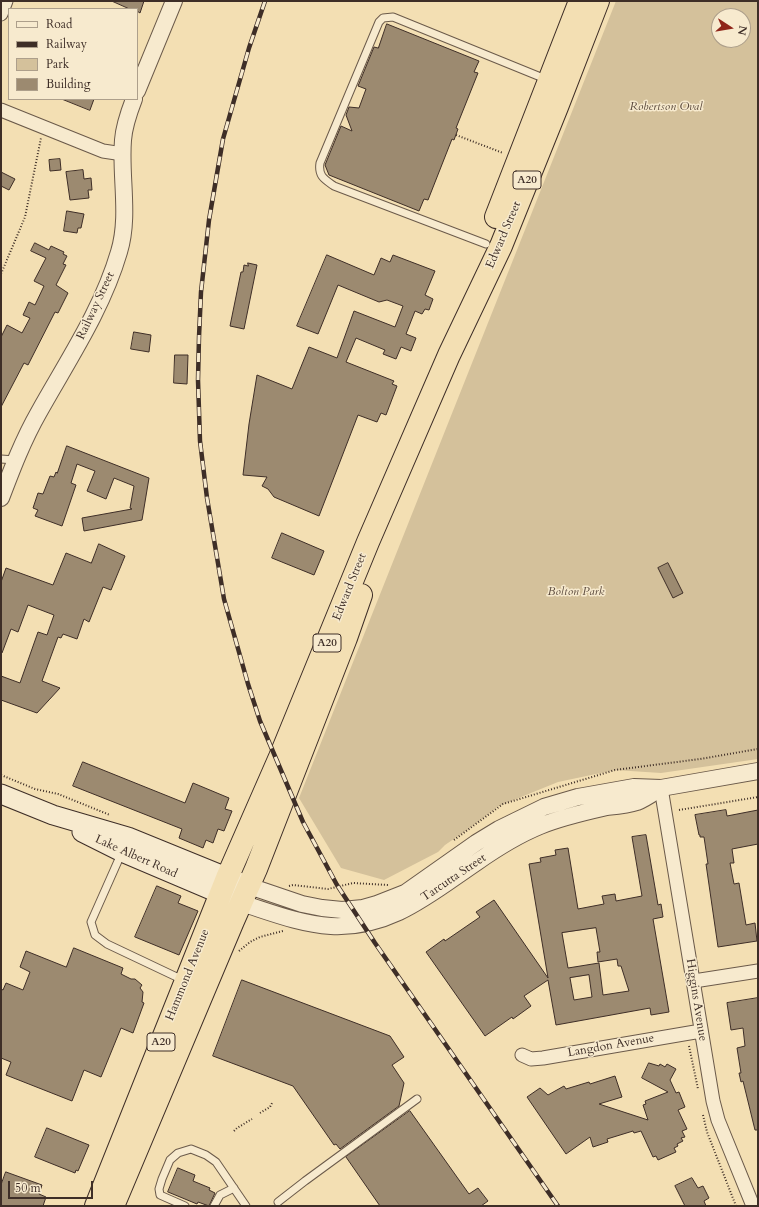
<!DOCTYPE html>
<style>
body{margin:0}
#map{position:relative;width:759px;height:1207px;overflow:hidden;background:#f3dfb3;font-family:Cardo,serif}
canvas{display:block}
.frame{position:absolute;inset:0;border:2px solid #3e2e27;pointer-events:none}
.legend{position:absolute;left:8px;top:8px;width:130px;height:92px;box-sizing:border-box;background:#f7eace;border:1px solid #ad9f8b;margin:0;padding:5px 7px;list-style:none;font-size:12px;color:#3e2e27}
.legend li{display:flex;align-items:center;gap:8px;height:20px}
.legend b{width:20px;border:1px solid #ad9f8b}
.north{position:absolute;left:711px;top:8px;width:40px;height:40px;box-sizing:border-box;background:#f7eace;border:1px solid #ad9f8b;border-radius:50%;rotate:102deg;font-size:11px;font-weight:700;line-height:16px;text-align:center;color:#3e2e27}
.north::after{content:'';display:block;margin:auto;width:14px;height:18px;background:#8f2418;clip-path:polygon(50% 0,100% 100%,50% 72%,0 100%)}
.scale{position:absolute;left:8px;top:1181px;width:85px;height:18px;box-sizing:border-box;border:2px solid #3e2e27;border-top:0;padding-left:5px;font-size:12px;line-height:14px;white-space:nowrap;color:#3e2e27;-webkit-text-stroke:3px #f7eace;paint-order:stroke}
</style>
<div id="map">
<canvas width="759" height="1207"></canvas>
<div class="frame"></div>
<ul class="legend">
<li><b style="height:5px;background:#f7eace"></b>Road</li>
<li><b style="height:5px;background:#3e2e27"></b>Railway</li>
<li><b style="height:11px;background:#d4c19b"></b>Park</li>
<li><b style="height:11px;background:#9c8a70"></b>Building</li>
</ul>
<div class="north">N</div>
<div class="scale">50 m</div>
</div>
<script>
const g = document.querySelector('canvas').getContext('2d');
g.lineJoin = 'round';
function fill(path, color) {
  g.fillStyle = color;
  g.fill(path, 'evenodd');
}
function strokePath(path, color, width, dash) {
  g.strokeStyle = color;
  g.lineWidth = width;
  g.lineCap = dash ? 'butt' : 'round';
  g.setLineDash(dash || []);
  g.stroke(path);
}
function write(font, color, halo, rows, align = 'center') {
  g.font = font + ' Cardo,serif';
  g.lineWidth = 3;
  g.setLineDash([]);
  g.textBaseline = 'middle';
  g.strokeStyle = halo;
  g.fillStyle = color;
  for (const [text, x, y, turn = 0] of rows) {
    g.save();
    g.translate(x, y);
    g.rotate((+turn || 0) * Math.PI / 180);
    g.textAlign = isNaN(turn) ? turn : align;
    if (halo) g.strokeText(text, 0, 0);
    g.fillText(text, 0, 0);
    g.restore();
  }
}
const green = new Path2D(`
 M 616,1 L 758,1 L 758,759 L 661,773 L 615,770 L 558,782 L 499,806 L 467,830 L 445,845 L 438,852 L 384,880 L 341,868 L 299,798 ZM 719,16 L 743,16 L 743,40 L 719,40 Z`);
const building = new Path2D(`
 M 112,1 L 144,1 L 140,13 L 137,11 L 137,9 L 130,9 Z
 M 387,24 L 479,61 L 474,72 L 478,73 L 456,128 L 458,129 L 454,140 L 452,139 L 428,200 L 424,199 L 419,211 L 329,175 L 325,165 L 341,126 L 352,131 L 346,115 L 349,107 L 359,108 L 366,89 L 358,86 L 374,47 L 378,48 Z
 M 62,99 L 94,99 L 90,110 Z
 M 60,159 L 61,170 L 50,171 L 49,160 Z
 M 83,170 L 84,179 L 91,178 L 92,190 L 88,190 L 89,198 L 70,200 L 66,172 Z
 M 1,172 L 15,179 L 9,190 L 1,186 Z
 M 67,211 L 84,214 L 81,228 L 78,228 L 77,233 L 64,231 Z
 M 35,243 L 49,250 L 51,246 L 64,252 L 63,254 L 67,256 L 63,264 L 66,265 L 56,285 L 68,293 L 58,313 L 55,312 L 28,365 L 24,363 L 1,407 L 1,337 L 7,325 L 22,333 L 30,318 L 23,315 L 29,302 L 35,305 L 44,286 L 34,281 L 46,258 L 31,251 Z
 M 327,255 L 374,275 L 381,258 L 390,262 L 393,255 L 435,271 L 425,295 L 433,299 L 429,310 L 425,309 L 422,314 L 415,311 L 406,334 L 416,338 L 411,351 L 401,347 L 396,359 L 383,354 L 385,350 L 356,338 L 346,362 L 394,381 L 392,384 L 397,386 L 386,415 L 381,413 L 377,422 L 358,415 L 319,516 L 274,497 L 268,489 L 262,486 L 267,477 L 243,475 L 249,424 L 257,375 L 292,389 L 309,347 L 337,358 L 354,311 L 395,327 L 403,306 L 387,300 L 379,302 L 338,285 L 318,334 L 297,326 Z
 M 248,263 L 257,265 L 244,329 L 230,326 L 241,272 L 243,272 L 244,265 L 248,266 Z
 M 134,332 L 151,335 L 149,352 L 131,349 Z
 M 175,355 L 188,355 L 187,384 L 174,383 Z
 M 67,446 L 149,478 L 142,520 L 84,531 L 82,518 L 132,509 L 130,508 L 134,486 L 114,478 L 106,499 L 87,491 L 95,471 L 77,464 L 71,483 L 76,485 L 62,526 L 35,516 L 38,510 L 33,508 L 38,493 L 43,494 L 50,476 L 54,477 L 56,472 L 57,473 Z
 M 282,533 L 324,551 L 314,575 L 272,558 Z
 M 99,544 L 125,556 L 111,590 L 103,587 L 89,622 L 84,619 L 77,639 L 63,634 L 61,638 L 58,637 L 42,681 L 60,688 L 37,713 L 1,700 L 1,676 L 20,683 L 38,632 L 47,635 L 54,615 L 28,605 L 18,632 L 11,629 L 2,653 L 1,653 L 1,582 L 6,568 L 53,585 L 66,553 L 91,563 Z
 M 668,563 L 683,593 L 673,598 L 658,568 Z
 M 83,762 L 185,803 L 193,783 L 229,798 L 225,809 L 232,811 L 224,831 L 218,829 L 213,843 L 206,840 L 203,848 L 179,838 L 182,829 L 73,786 Z
 M 726,810 L 727,816 L 758,810 L 758,844 L 732,849 L 734,863 L 730,863 L 734,884 L 739,883 L 746,925 L 755,923 L 757,941 L 718,947 L 706,864 L 708,864 L 704,837 L 700,837 L 700,835 L 699,835 L 695,815 Z
 M 646,835 L 658,905 L 661,904 L 663,917 L 653,919 L 669,1012 L 651,1015 L 650,1008 L 556,1025 L 548,980 L 524,996 L 531,1006 L 513,1019 L 512,1017 L 485,1036 L 426,952 L 444,939 L 445,941 L 480,917 L 476,912 L 494,900 L 548,978 L 529,864 L 541,862 L 540,858 L 556,855 L 555,850 L 568,848 L 578,909 L 604,904 L 602,896 L 615,894 L 616,901 L 642,896 L 632,837 ZM 596,928 L 600,952 L 597,952 L 598,962 L 617,959 L 618,966 L 621,966 L 629,991 L 603,995 L 599,963 L 568,968 L 562,933 ZM 589,975 L 592,997 L 574,1000 L 570,978 Z
 M 157,886 L 181,896 L 178,903 L 198,911 L 179,955 L 135,937 Z
 M 74,948 L 123,968 L 121,974 L 131,979 L 135,979 L 142,985 L 140,988 L 143,992 L 142,1002 L 144,1003 L 133,1033 L 121,1028 L 101,1077 L 84,1070 L 72,1101 L 6,1075 L 11,1062 L 1,1058 L 1,989 L 3,990 L 6,983 L 23,990 L 30,972 L 20,967 L 26,951 L 66,967 Z
 M 242,980 L 390,1036 L 404,1057 L 392,1065 L 404,1083 L 399,1106 L 340,1149 L 336,1144 L 334,1145 L 293,1086 L 213,1056 Z
 M 758,998 L 758,1130 L 755,1130 L 743,1081 L 741,1082 L 739,1073 L 741,1073 L 737,1048 L 745,1046 L 743,1028 L 731,1030 L 727,1003 Z
 M 649,1063 L 659,1066 L 660,1064 L 665,1067 L 667,1064 L 676,1069 L 670,1080 L 676,1093 L 679,1092 L 685,1107 L 678,1110 L 687,1129 L 682,1131 L 685,1137 L 681,1138 L 683,1141 L 677,1144 L 678,1146 L 674,1148 L 676,1152 L 658,1160 L 656,1156 L 653,1157 L 641,1131 L 634,1133 L 633,1131 L 607,1139 L 608,1142 L 593,1147 L 590,1137 L 566,1154 L 527,1097 L 540,1088 L 548,1095 L 564,1086 L 566,1089 L 589,1082 L 590,1084 L 615,1076 L 622,1097 L 599,1104 L 648,1120 L 643,1105 L 646,1104 L 645,1101 L 668,1092 L 642,1078 Z
 M 410,1111 L 469,1194 L 478,1188 L 488,1201 L 481,1206 L 380,1206 L 346,1157 Z
 M 47,1128 L 89,1145 L 78,1171 L 76,1170 L 75,1173 L 35,1157 Z
 M 178,1168 L 195,1175 L 193,1181 L 210,1188 L 209,1190 L 215,1193 L 209,1206 L 198,1202 L 197,1204 L 168,1192 Z
 M 6,1172 L 42,1185 L 39,1194 L 46,1197 L 43,1206 L 1,1206 L 1,1185 Z
 M 692,1178 L 698,1188 L 703,1186 L 709,1198 L 704,1201 L 706,1206 L 685,1206 L 675,1186 Z`);
const path = new Path2D(`
 M 456,135 L 503,153
 M 1,274 L 25,217 L 41,138
 M 1,775 L 35,789 L 58,794 L 110,815
 M 679,810 L 758,797
 M 454,840 L 503,804 L 615,770 L 700,759 L 758,749
 M 289,886 L 293,885 L 328,889 L 353,883 L 388,885
 M 239,951 L 250,942 L 260,937 L 283,931
 M 689,1046 L 698,1089
 M 260,1113 L 270,1107 L 272,1103
 M 703,1115 L 707,1132 L 736,1206
 M 234,1131 L 237,1128 L 252,1119`);
const service = new Path2D(`
 M 486,244 L 334,186 C 324,179 318,176 320,163 L 379,22 L 383,18 L 393,17 L 548,80
 M 1,459 L 15,460
 M 122,852 L 91,922 L 95,935 L 107,944 L 183,980
 M 278,1202 L 305,1181 L 417,1099
 M 185,1206 L 160,1195 L 159,1189 L 162,1179 L 170,1160 L 178,1153 L 191,1149 L 206,1155 L 216,1162 L 246,1206
 M 214,1206 L 220,1195 L 234,1188`);
const minor = new Path2D(`
 M 1,14 L 6,1
 M 1,110 L 103,151 L 123,154
 M 661,788 L 713,1101 L 718,1120 L 753,1206
 M 694,981 L 758,971
 M 522,1055 L 531,1059 L 543,1058 L 701,1031`);
const tertiary = new Path2D(`
 M 137,91 L 174,1
 M 1,498 C 12,469 23,440 39,412 C 68,360 102,310 119,252 C 130,216 120,177 123,140 C 124,126 129,112 134,99
 M 249,886 L 302,904 L 322,908 L 342,910 L 363,908 L 377,904 L 405,893 L 476,843 L 499,829 L 544,807 L 578,797 L 634,787 L 661,788 L 758,771
 M 241,903 C 270,912 299,924 331,926 C 391,929 431,893 477,862 C 497,848 518,835 540,826 C 562,817 585,812 607,807 C 617,806 628,805 637,802 C 645,799 653,793 661,788`);
const secondary = new Path2D(`
 M 1,794 L 53,815 L 128,837 L 241,883
 M 82,832 L 122,852 L 235,900`);
const trunk = new Path2D(`
 M 496,217 L 580,1
 M 96,1206 L 227,878 L 280,757 L 368,542 L 449,355 L 501,246 L 557,107 L 598,1
 M 113,1206 L 233,921 L 256,869 L 346,638 L 361,595`);
const rail = new Path2D(`
 M 265,1 L 249,48 L 223,139 L 209,220 L 201,292 L 199,337 L 198,380 L 200,441 L 207,498 L 224,599 L 248,684 L 260,721 L 303,822 L 337,885 L 375,943 L 558,1206`);
const shields = [
 [527,180,28],
 [327,643,28],
 [161,1042,28]
];
const shieldNames = [
 ["A20",527,180],
 ["A20",327,643],
 ["A20",161,1042]
];
const parkNames = [
 ["Robertson Oval",666,107],
 ["Bolton Park",576,592]
];
const streetNames = [
 ["Edward Street",504,235,-67],
 ["Railway Street",96,306,-65],
 ["Edward Street",350,587,-68],
 ["Lake Albert Road",136,857,24],
 ["Tarcutta Street",454,878,-34],
 ["Hammond Avenue",188,975,-68],
 ["Higgins Avenue",696,1000,81],
 ["Langdon Avenue",611,1046,-10]
];
fill(green, '#d4c19b');
fill(building, '#9c8a70');
strokePath(building, '#3e2e27', 1);
strokePath(service, '#6b5a4a', 9);
strokePath(minor, '#6b5a4a', 15);
strokePath(tertiary, '#6b5a4a', 18);
strokePath(secondary, '#3e2e27', 21);
strokePath(trunk, '#3e2e27', 24);
strokePath(path, '#3e2e27', 2, [1, 2]);
strokePath(service, '#f7eace', 7);
strokePath(minor, '#f7eace', 13);
strokePath(tertiary, '#f7eace', 16);
strokePath(secondary, '#f7eace', 19);
strokePath(trunk, '#f3dfb3', 22);
strokePath(rail, '#3e2e27', 4.5);
strokePath(rail, '#f7eace', 3, [9]);
for (const [x, y, w] of shields) {
  const box = new Path2D();
  box.roundRect(x - w / 2, y - 9, w, 18, 3);
  g.fillStyle = '#f7eace';
  g.fill(box);
  strokePath(box, '#3e2e27', 1);
}
write('bold 11px', '#3e2e27', null, shieldNames);
write('italic 12px', '#5c4b3e', '#f7eace', parkNames);
write('12px', '#3e2e27', '#f7eace', streetNames);
</script>
